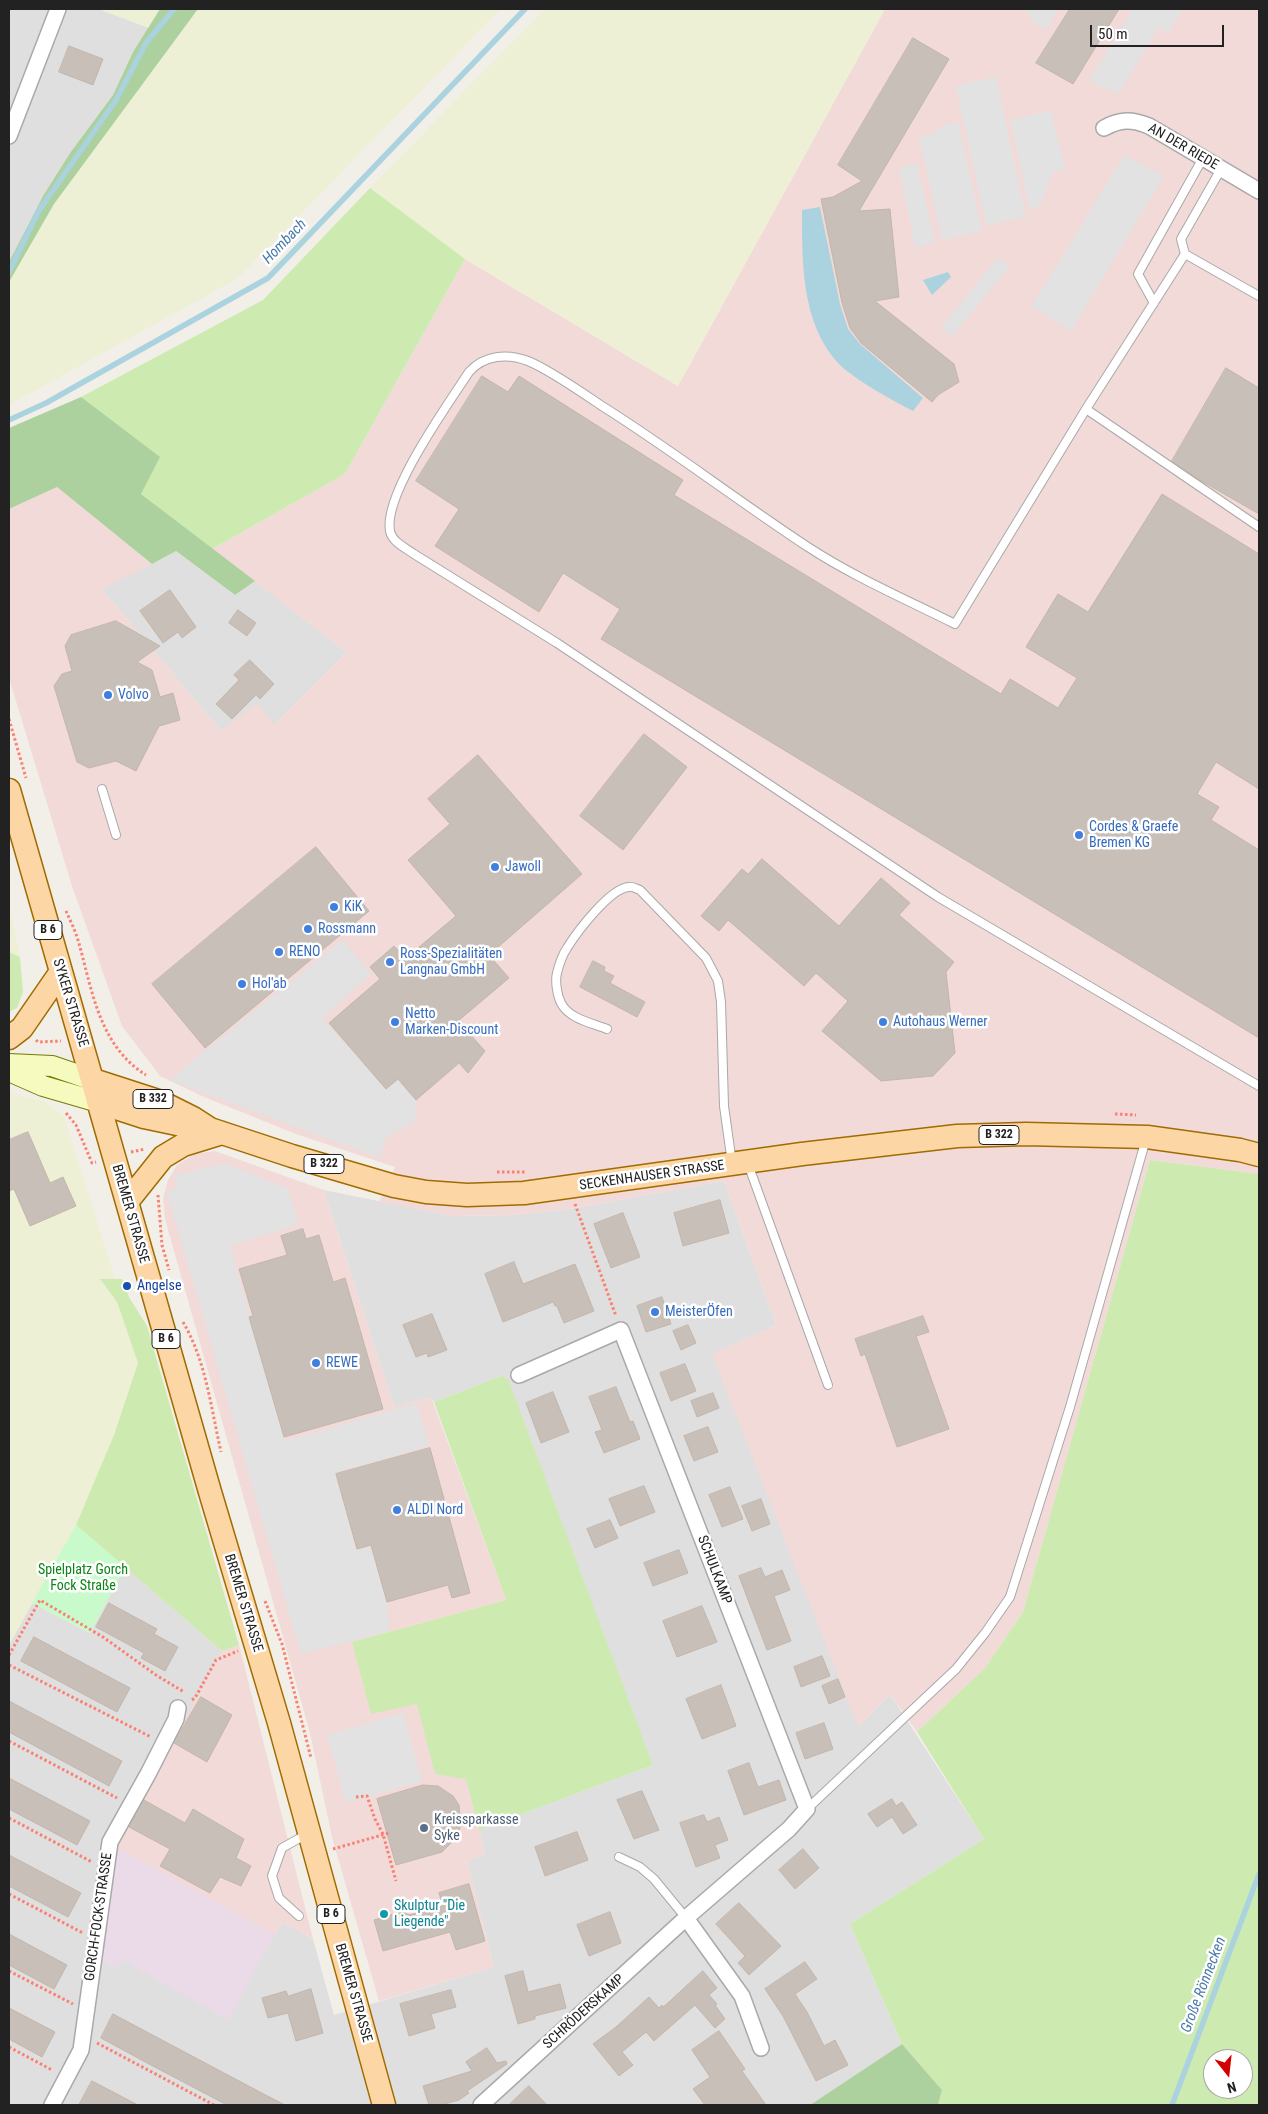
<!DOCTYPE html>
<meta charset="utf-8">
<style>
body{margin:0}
#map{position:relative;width:1268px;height:2114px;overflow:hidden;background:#f2efe9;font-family:"Roboto Condensed",sans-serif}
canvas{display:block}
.frame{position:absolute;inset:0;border:10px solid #222;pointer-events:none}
.north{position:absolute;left:1203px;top:2049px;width:50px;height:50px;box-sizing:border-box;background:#fff;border:1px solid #a7a7a7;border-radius:50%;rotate:164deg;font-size:14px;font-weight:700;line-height:20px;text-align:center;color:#222}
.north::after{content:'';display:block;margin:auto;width:18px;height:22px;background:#d40000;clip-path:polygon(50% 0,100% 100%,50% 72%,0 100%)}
.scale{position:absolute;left:1090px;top:25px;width:134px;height:22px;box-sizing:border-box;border:2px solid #222;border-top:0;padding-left:6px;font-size:15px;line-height:18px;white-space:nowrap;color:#222;-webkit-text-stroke:4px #fff;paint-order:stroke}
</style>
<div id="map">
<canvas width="1268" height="2114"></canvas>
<div class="frame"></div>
<div class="north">N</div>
<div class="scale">50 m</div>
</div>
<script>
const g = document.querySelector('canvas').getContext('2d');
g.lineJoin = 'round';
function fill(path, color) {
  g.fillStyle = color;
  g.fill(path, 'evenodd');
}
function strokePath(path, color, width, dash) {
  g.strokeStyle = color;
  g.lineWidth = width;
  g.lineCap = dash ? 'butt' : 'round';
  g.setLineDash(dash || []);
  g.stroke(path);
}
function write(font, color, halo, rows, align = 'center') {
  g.font = font + ' "Roboto Condensed",sans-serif';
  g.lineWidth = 5;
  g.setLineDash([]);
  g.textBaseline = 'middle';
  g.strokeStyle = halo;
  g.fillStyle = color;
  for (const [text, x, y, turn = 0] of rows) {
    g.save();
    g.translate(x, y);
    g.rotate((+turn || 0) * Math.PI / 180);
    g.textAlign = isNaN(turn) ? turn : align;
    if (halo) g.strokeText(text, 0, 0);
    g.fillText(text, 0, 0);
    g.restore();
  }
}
const residential = new Path2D(`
 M 9,9 L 99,9 L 149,28 L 133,52 L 113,95 L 70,153 L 43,196 L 9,262 Z
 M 176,551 L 235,595 L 255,581 L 347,652 L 274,725 L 221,731 L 101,588 L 152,564 Z
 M 724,1181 L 776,1325 L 713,1354 L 859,1726 L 890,1694 L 984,1839 L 850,1924 L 902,2044 L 810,2105 L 9,2105 L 9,1645 L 32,1603 L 90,1633 L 125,1567 L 222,1651 L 197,1700 L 275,1935 L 283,1922 L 313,1939 L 334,2015 L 494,1967 L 467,1861 L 485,1854 L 479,1830 L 653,1765 L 501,1376 L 434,1402 L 431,1397 L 394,1407 L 324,1190 L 452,1216 L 511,1215 L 569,1209 Z`);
const commercial = new Path2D(`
 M 885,9 L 1259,9 L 1259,1174 L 1150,1160 L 1023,1612 L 985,1668 L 917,1732 L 890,1694 L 858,1727 L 712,1354 L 776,1325 L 724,1181 L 569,1209 L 511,1215 L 452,1216 L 379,1202 L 395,1167 L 296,1134 L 204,1097 L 160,1076 L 122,1026 L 72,886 L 9,678 L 9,509 L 57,487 L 152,564 L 102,589 L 221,731 L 257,703 L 274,725 L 347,652 L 212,549 L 345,474 L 465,259 L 678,386 Z
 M 215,1151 L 324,1190 L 394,1407 L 431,1397 L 506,1600 L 352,1642 L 417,1703 L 466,1778 L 485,1854 L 467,1861 L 494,1967 L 379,2001 L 332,1837 L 310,1733 L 165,1219 L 163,1198 L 168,1180 L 177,1165 L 195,1154 Z
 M 239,1645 L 313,1939 L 283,1922 L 275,1935 L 116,1847 L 222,1651 Z`);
const industrial = new Path2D(`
 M 116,1847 L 275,1935 L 228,2020 L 122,1960 L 116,1969 L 103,1961 Z`);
const farmland = new Path2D(`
 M 99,9 L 160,9 L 149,28 Z
 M 198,9 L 501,9 L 237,279 L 9,405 L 9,281 L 54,204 Z
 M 544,9 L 885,9 L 678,386 L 465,259 L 370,188 Z
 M 9,906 L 20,957 L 9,952 Z
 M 9,1092 L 45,1102 L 64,1116 L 115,1279 L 100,1280 L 117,1302 L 138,1363 L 114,1435 L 76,1525 L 9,1645 Z`);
const grass = new Path2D(`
 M 370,188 L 465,259 L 345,474 L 212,549 L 141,494 L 81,397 L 263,300 Z
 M 9,952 L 20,957 L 23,992 L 17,1008 L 9,1012 Z
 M 1150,1160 L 1259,1174 L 1259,2105 L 938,2105 L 942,2090 L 902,2044 L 850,1924 L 984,1839 L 917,1732 L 985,1668 L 1023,1612 ZM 1213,2059 L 1243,2059 L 1243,2089 L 1213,2089 Z
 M 100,1279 L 122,1279 L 129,1297 L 147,1326 L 239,1645 L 222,1651 L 76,1525 L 114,1435 L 138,1363 L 117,1302 Z
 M 501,1376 L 508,1379 L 653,1765 L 479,1830 L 466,1779 L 435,1774 L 417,1704 L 371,1714 L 352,1642 L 506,1600 L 434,1402 Z`);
const forest = new Path2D(`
 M 160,9 L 198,9 L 54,204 L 9,282 L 9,262 L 43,196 L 70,153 L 113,95 L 133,52 Z
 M 81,397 L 160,457 L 141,494 L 255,581 L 235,595 L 176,551 L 152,564 L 57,487 L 9,509 L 9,428 Z
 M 902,2044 L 942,2090 L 938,2105 L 810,2105 Z`);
const park = new Path2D(`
 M 76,1525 L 125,1567 L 90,1633 L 32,1603 Z`);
const parking = new Path2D(`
 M 1026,9 L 1058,9 L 1046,30 L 1034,23 Z
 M 1133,9 L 1183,9 L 1168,32 L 1159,27 L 1118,94 L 1089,81 Z
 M 996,77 L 1026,217 L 986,225 L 956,86 Z
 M 1051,111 L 1065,169 L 1053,172 L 1040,206 L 1030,209 L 1010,120 Z
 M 958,121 L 982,231 L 942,240 L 919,137 L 930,135 L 947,124 Z
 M 1124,155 L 1164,176 L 1071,331 L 1032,306 Z
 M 917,163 L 935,243 L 915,247 L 899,168 Z
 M 998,257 L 1010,266 L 952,336 L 941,327 Z
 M 342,940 L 371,974 L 322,1018 L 386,1089 L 398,1079 L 416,1100 L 415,1121 L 386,1137 L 380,1158 L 169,1080 Z
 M 224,1163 L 287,1188 L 299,1224 L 230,1246 L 285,1441 L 417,1403 L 429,1446 L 335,1473 L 356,1550 L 370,1546 L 387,1602 L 389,1631 L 301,1654 L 167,1192 L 178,1188 L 174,1176 Z
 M 403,1713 L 422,1781 L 346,1803 L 327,1735 Z`);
const water = new Path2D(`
 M 820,207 L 840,304 L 848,329 L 860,344 L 923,398 L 913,411 C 892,400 855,380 839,364 C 801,324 802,261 802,210 Z
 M 948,272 L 951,277 L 932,295 L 923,280 Z`);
const stream = new Path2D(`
 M 9,272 L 38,212 L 116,100 L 146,43 L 174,9
 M 9,420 L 46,403 L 268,278 L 525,9
 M 1172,2105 L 1259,1874`);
const building = new Path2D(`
 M 1070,9 L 1119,9 L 1073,84 L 1036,63 Z
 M 913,38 L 949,59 L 859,211 L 890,209 L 899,297 L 875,301 L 954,364 L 959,382 L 938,395 L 932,402 L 861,343 L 850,328 L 842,303 L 821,199 L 833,197 L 862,181 L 838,165 Z
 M 69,46 L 103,59 L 93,85 L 59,72 Z
 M 1226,368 L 1259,388 L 1259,514 L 1198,479 L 1172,461 Z
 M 482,376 L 508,392 L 519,376 L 683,480 L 674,495 L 1001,694 L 1010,679 L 1058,708 L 1077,678 L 1026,647 L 1058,594 L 1088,612 L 1162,494 L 1259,554 L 1259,789 L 1216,762 L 1197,794 L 1219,807 L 1211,820 L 1259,850 L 1259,1038 L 601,639 L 620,609 L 563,573 L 539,612 L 435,546 L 459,509 L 416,481 Z
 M 170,590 L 196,627 L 182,638 L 178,632 L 163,643 L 140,611 Z
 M 238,610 L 256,623 L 247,636 L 229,623 Z
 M 116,621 L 160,646 L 137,662 L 152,670 L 160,697 L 173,693 L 180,720 L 159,726 L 136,771 L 116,761 L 89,768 L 77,762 L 54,686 L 62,674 L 72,671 L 65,646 L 71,635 Z
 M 250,660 L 274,684 L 260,699 L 256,695 L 232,719 L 216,704 L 239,680 L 234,675 Z
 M 644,734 L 687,767 L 623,850 L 580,816 Z
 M 478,755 L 582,874 L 489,955 L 509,978 L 458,1021 L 485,1051 L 468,1073 L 459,1063 L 416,1100 L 398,1079 L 386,1089 L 329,1023 L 380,979 L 370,967 L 394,946 L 406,958 L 456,916 L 408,860 L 450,824 L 428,799 Z
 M 316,847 L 369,911 L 205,1048 L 152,984 Z
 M 762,859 L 839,926 L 881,878 L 910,903 L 899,915 L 954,962 L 946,972 L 955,1053 L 933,1076 L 881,1081 L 822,1031 L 848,1001 L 816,973 L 804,986 L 728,920 L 719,931 L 701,916 L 742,869 L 748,874 Z
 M 593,961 L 605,967 L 604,971 L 614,976 L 610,983 L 645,1002 L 637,1017 L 580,987 Z
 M 28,1132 L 50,1183 L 63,1177 L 76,1206 L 30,1226 L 14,1189 L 9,1191 L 9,1140 Z
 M 720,1200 L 729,1233 L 683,1246 L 674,1213 Z
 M 623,1213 L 640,1257 L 611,1268 L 594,1224 Z
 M 303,1229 L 306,1239 L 319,1235 L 333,1282 L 345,1278 L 383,1409 L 284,1437 L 249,1317 L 253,1316 L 239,1269 L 287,1255 L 281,1236 Z
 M 514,1262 L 523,1284 L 575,1264 L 594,1311 L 564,1323 L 557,1306 L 555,1306 L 553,1302 L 503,1322 L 485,1274 Z
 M 662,1297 L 671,1324 L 646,1332 L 637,1306 Z
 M 432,1314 L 447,1350 L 428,1357 L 427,1353 L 416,1357 L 403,1325 Z
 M 923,1316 L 929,1332 L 916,1336 L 949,1429 L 897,1447 L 865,1354 L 861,1356 L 855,1339 Z
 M 688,1325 L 696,1343 L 681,1350 L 673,1331 Z
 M 685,1364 L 696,1391 L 671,1401 L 660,1373 Z
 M 616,1387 L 630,1422 L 633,1421 L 640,1439 L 604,1453 L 595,1432 L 602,1430 L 589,1397 Z
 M 553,1392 L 569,1432 L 541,1443 L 526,1403 Z
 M 713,1393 L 719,1408 L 697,1417 L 691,1401 Z
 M 708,1427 L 718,1452 L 694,1461 L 684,1436 Z
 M 430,1448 L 470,1593 L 452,1598 L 448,1585 L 387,1602 L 371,1545 L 357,1549 L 336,1474 Z
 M 644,1486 L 655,1512 L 620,1526 L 609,1499 Z
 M 730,1487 L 743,1519 L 722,1527 L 709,1495 Z
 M 761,1499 L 770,1524 L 752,1531 L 742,1506 Z
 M 610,1520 L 618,1538 L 595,1548 L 587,1529 Z
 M 679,1550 L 688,1573 L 653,1586 L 644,1563 Z
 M 761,1568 L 765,1577 L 782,1570 L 790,1590 L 774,1596 L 791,1641 L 767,1650 L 739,1576 Z
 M 109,1603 L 157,1629 L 154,1634 L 178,1647 L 165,1671 L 141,1658 L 144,1653 L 96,1627 Z
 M 702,1606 L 717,1642 L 677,1657 L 663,1621 Z
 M 34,1637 L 130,1688 L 117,1712 L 21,1661 Z
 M 822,1656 L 830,1676 L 801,1687 L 794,1667 Z
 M 838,1679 L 845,1697 L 829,1704 L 822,1686 Z
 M 721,1685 L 736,1726 L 702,1739 L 686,1699 Z
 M 201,1697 L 232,1715 L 207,1762 L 174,1743 Z
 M 9,1701 L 122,1761 L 109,1786 L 9,1732 Z
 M 824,1723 L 833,1749 L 805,1759 L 796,1733 Z
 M 749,1763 L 758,1787 L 779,1780 L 786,1800 L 744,1815 L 728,1771 Z
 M 9,1778 L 90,1821 L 77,1845 L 9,1809 Z
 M 423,1785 L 438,1786 L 453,1796 L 459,1805 L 461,1824 L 457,1837 L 442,1852 L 396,1865 L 377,1799 Z
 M 642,1791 L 659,1830 L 634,1839 L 617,1800 Z
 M 892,1799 L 896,1806 L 902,1802 L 917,1825 L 903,1834 L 892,1817 L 877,1827 L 868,1814 Z
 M 144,1800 L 185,1823 L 193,1809 L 244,1839 L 236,1858 L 251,1866 L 241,1886 L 220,1877 L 210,1893 L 160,1866 L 170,1849 L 129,1827 Z
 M 704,1815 L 707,1822 L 719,1817 L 728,1840 L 715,1845 L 720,1858 L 696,1867 L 680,1823 Z
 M 577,1832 L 588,1860 L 545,1876 L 535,1847 Z
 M 803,1849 L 819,1868 L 795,1889 L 779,1870 Z
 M 9,1855 L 81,1893 L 68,1917 L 9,1886 Z
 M 469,1884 L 485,1941 L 456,1950 L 450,1932 L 383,1951 L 374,1920 L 403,1911 L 409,1915 L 443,1906 L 439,1893 Z
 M 739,1903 L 781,1946 L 749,1975 L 738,1963 L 745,1956 L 716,1924 Z
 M 610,1912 L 621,1943 L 589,1956 L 577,1925 Z
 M 9,1934 L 67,1965 L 54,1989 L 9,1965 Z
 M 805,1962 L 817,1979 L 795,1994 L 807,2012 L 824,2046 L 835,2040 L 848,2065 L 816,2081 L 783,2016 L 765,1989 Z
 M 523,1971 L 528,1992 L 560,1984 L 566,2008 L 535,2016 L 535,2019 L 518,2024 L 505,1976 Z
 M 703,1971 L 717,1988 L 709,1995 L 717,2004 L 715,2005 L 725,2019 L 715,2028 L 695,2005 L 654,2041 L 646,2032 L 622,2052 L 633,2065 L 619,2076 L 593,2044 L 616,2027 L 649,1997 L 659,2008 L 662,2005 L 663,2007 Z
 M 311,1989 L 323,2033 L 296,2041 L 288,2013 L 268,2018 L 262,1998 L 286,1991 L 288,1996 Z
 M 451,1990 L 456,2007 L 431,2014 L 435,2028 L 409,2036 L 400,2004 Z
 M 9,2008 L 55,2032 L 42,2057 L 9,2039 Z
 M 113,2014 L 258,2091 L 285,2105 L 227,2105 L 149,2064 L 101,2038 Z
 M 719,2031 L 745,2069 L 742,2071 L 766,2105 L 705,2105 L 693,2089 L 710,2077 L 692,2050 Z
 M 487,2048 L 497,2063 L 506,2061 L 507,2064 L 467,2091 L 469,2093 L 459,2100 L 441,2105 L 429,2105 L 423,2086 L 472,2071 L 466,2062 Z
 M 92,2081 L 138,2105 L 79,2105 Z
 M 529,2086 L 547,2105 L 509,2105 Z`);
const path = new Path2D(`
 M 9,719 L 26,778
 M 66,911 C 70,920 75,930 78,940 C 92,988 98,1045 146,1075
 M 36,1040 L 38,1042 L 61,1041
 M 66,1113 L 76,1125 L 92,1163 L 96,1162
 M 1115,1114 L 1136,1115
 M 131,1152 L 145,1149
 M 497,1172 L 525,1172
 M 158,1195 L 162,1245 L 169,1270
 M 575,1204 L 616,1316
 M 183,1322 C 206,1361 211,1408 221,1452
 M 265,1601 L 282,1644 L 311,1758
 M 9,1655 L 40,1600 L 103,1637 L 156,1675 L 184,1692
 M 9,1665 L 151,1737
 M 192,1700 L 195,1698 L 216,1660 L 238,1651
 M 9,1741 L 117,1798
 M 356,1797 L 367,1796 L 375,1819 L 383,1834 L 396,1881
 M 9,1818 L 92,1862
 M 333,1849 L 389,1833
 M 9,1894 L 83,1933
 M 9,1971 L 73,2004
 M 97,2043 L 214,2105
 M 9,2047 L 52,2070`);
const lane = new Path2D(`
 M 1185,254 L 1181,239 L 1221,169
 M 1259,296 L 1185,254 L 1086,409 L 955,624 C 905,599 854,577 808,547 C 738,501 672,450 602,406 C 581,392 550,370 528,361 C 507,353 484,355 469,372 C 448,404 383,495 390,531 C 392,542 406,548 414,554 L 557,643 L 938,897 L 1259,1086
 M 1154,303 L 1138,274 L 1203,158
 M 1086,409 L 1259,527
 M 102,789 L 116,835
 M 607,1029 C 592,1023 569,1019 561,1003 C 557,995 555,981 557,973 C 559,965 563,954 567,948 C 577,932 610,888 629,887 C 632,886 637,889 640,890 L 706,958 L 718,981 L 721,1002 L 724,1106 L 732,1163
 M 748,1164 L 828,1385
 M 807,1809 L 956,1669 L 985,1633 L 1010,1597 L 1070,1407 L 1146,1139
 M 619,1857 L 640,1867 L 654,1879 L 686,1918
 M 299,1916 L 279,1898 L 272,1876 L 282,1848 L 307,1834`);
const street = new Path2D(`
 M 1104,128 C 1120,119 1132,119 1149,126 L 1259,191
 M 9,136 L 58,9
 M 686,1918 L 742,1996 L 761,2048
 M 52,2105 L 81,2050 L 110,1842 L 148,1774 L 176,1719 L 178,1708
 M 481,2105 L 686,1918 L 789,1829 L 807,1809 L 621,1330 L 519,1375`);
const secondary = new Path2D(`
 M 9,1064 L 52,1066 L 93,1080
 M 9,1071 L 43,1086 L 98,1102`);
const primary = new Path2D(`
 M 9,790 L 210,1492 L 279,1723 L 384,2105
 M 9,1038 L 22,1028 L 60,973
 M 93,1080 L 161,1102 L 193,1118 L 210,1129 L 292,1156 L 394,1186 L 426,1192 L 467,1195 L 524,1193 L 802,1154 L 957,1136 L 1026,1134 L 1147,1137 L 1240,1150 L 1259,1155
 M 98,1102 L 144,1117 L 196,1128
 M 127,1202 L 163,1157 L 183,1145 L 222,1133`);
const markers = [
 [108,695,5,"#3f7fe0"],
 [1079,835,5,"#3f7fe0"],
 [495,867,5,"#3f7fe0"],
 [334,907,5,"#3f7fe0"],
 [308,929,5,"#3f7fe0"],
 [279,952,5,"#3f7fe0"],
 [390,962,5,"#3f7fe0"],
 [242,984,5,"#3f7fe0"],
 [395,1022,5,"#3f7fe0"],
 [883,1022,5,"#3f7fe0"],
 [127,1286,5,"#1a4fb4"],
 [655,1312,5,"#3f7fe0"],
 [316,1363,5,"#3f7fe0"],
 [397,1510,5,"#3f7fe0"],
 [424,1828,5,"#5c6f8a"],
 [384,1914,5,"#0f9aa8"]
];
const shields = [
 [48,930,28],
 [153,1099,40],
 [999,1135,40],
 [324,1164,40],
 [166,1339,28],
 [331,1914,28]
];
const shieldNames = [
 ["B 6",48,930],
 ["B 332",153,1099],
 ["B 322",999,1135],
 ["B 322",324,1164],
 ["B 6",166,1339],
 ["B 6",331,1914]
];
const streetNames = [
 ["AN DER RIEDE",1183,147,30],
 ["SYKER STRASSE",70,1003,73],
 ["SECKENHAUSER STRASSE",652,1176,-8],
 ["BREMER STRASSE",130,1214,74],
 ["SCHULKAMP",714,1570,69],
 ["BREMER STRASSE",243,1603,73],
 ["GORCH-FOCK-STRASSE",99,1917,-82],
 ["BREMER STRASSE",353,1993,74],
 ["SCHRÖDERSKAMP",584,2012,-42]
];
const shopNames = [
 ["Volvo",118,695],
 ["Cordes & Graefe",1089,827],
 ["Bremen KG",1089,843],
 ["Jawoll",505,867],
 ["KiK",344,907],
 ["Rossmann",318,929],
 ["RENO",289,952],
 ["Ross-Spezialitäten",400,954],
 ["Langnau GmbH",400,970],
 ["Hol'ab",252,984],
 ["Netto",405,1014],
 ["Marken-Discount",405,1030],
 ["Autohaus Werner",893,1022],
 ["MeisterÖfen",665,1312],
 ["REWE",326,1363],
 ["ALDI Nord",407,1510]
];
const transitNames = [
 ["Angelse",137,1286]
];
const parkNames = [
 ["Spielplatz Gorch",83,1570],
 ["Fock Straße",83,1586]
];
const serviceNames = [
 ["Kreissparkasse",434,1820],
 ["Syke",434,1836]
];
const cultureNames = [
 ["Skulptur \"Die",394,1906],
 ["Liegende\"",394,1922]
];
const waterNames = [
 ["Hombach",285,242,-46],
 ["Große Rönnecken",1204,1985,-69]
];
fill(residential, '#e0dfdf');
fill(commercial, '#f2dad9');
fill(industrial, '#ebdbe8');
fill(farmland, '#eef0d5');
fill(grass, '#cdebb0');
fill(forest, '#add19e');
fill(park, '#c8facc');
fill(parking, '#e2e2e2');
fill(water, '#aad3df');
strokePath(stream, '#aad3df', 5.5);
fill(building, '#c7bfb8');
strokePath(building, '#c4b6ab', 1);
strokePath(lane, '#a9a9a9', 10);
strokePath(street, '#a9a9a9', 18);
strokePath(secondary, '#707d05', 22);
strokePath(primary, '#a06b00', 25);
strokePath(path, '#fa8072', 3, [2.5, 2.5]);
strokePath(lane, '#fff', 8);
strokePath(street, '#fff', 15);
strokePath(secondary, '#f7fabf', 20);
strokePath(primary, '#fcd6a4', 22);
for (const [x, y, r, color] of markers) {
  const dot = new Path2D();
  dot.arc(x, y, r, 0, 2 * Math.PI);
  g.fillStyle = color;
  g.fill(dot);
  strokePath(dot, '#fff', 2);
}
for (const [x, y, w] of shields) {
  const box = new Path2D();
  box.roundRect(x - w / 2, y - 9.5, w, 19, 4);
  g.fillStyle = '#fff';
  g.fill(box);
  strokePath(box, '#222', 1);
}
write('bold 12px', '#222', null, shieldNames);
write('14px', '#222', '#fff', streetNames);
write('14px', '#366cbe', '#fff', shopNames, 'left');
write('14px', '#164399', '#fff', transitNames, 'left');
write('14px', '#0c8416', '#fff', parkNames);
write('14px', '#4e5e75', '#fff', serviceNames, 'left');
write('14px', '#0d838f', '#fff', cultureNames, 'left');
write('italic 15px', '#4a7aab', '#fff', waterNames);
</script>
